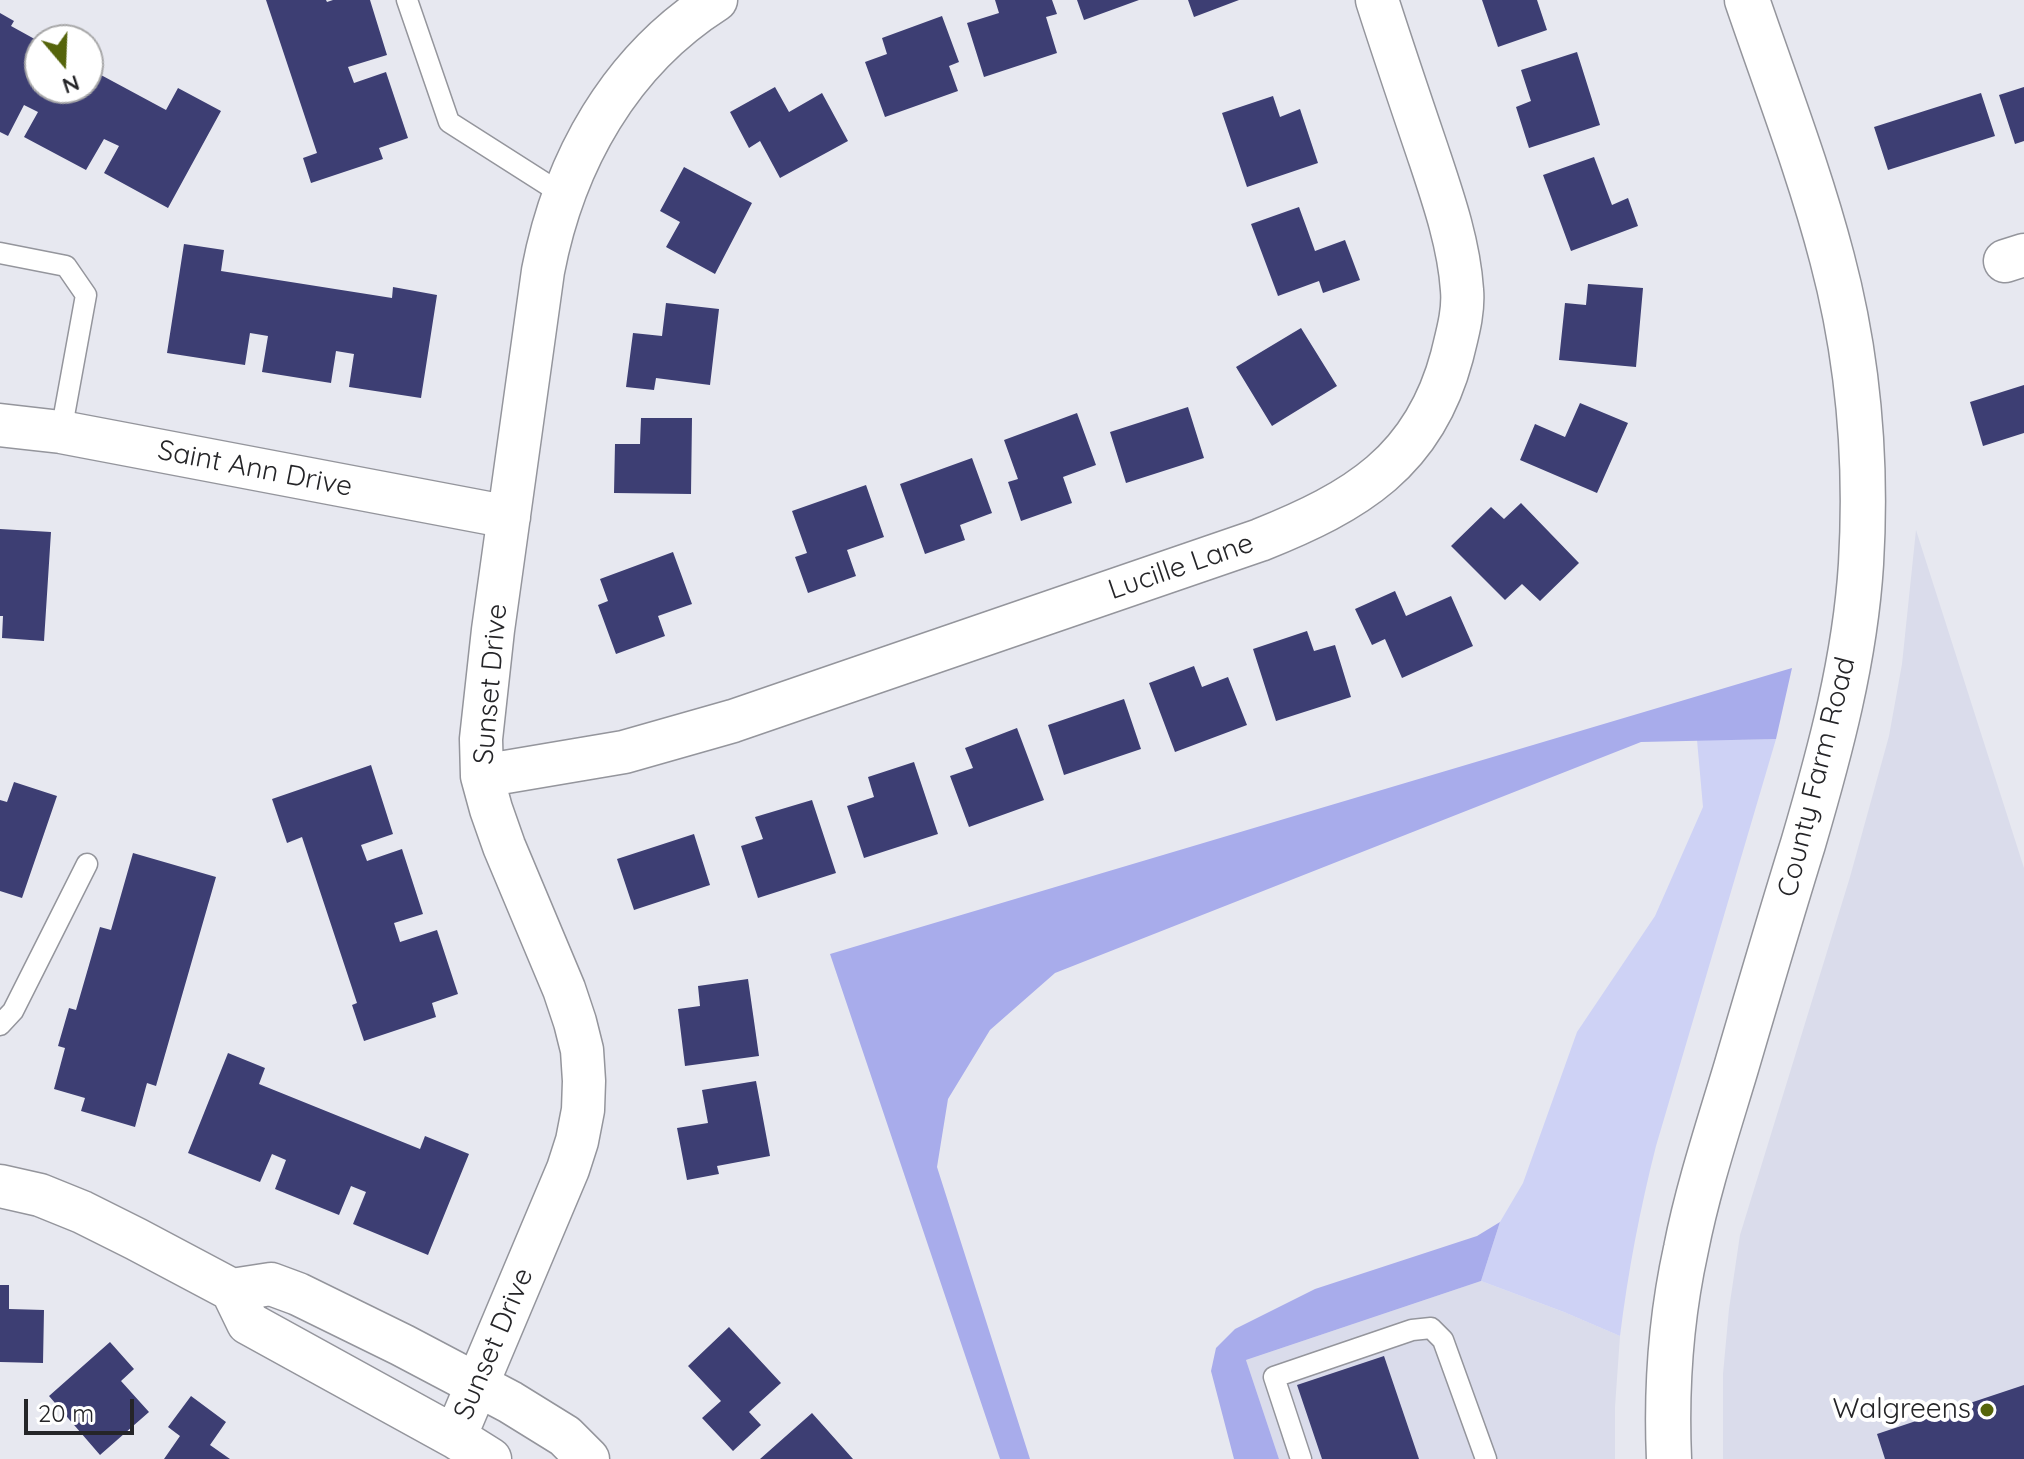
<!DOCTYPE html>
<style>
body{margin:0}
#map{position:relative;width:2024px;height:1459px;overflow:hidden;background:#e7e8f0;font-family:Quicksand,sans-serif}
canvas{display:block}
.north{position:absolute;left:24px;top:24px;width:80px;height:80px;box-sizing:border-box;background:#fff;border:2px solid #a8a8a9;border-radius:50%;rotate:161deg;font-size:22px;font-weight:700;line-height:32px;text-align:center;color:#252528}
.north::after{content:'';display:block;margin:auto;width:28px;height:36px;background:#55640b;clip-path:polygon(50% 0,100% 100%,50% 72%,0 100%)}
.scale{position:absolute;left:24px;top:1399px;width:110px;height:36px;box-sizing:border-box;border:4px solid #252528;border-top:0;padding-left:10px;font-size:24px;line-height:28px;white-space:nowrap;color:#252528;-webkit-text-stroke:6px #fff;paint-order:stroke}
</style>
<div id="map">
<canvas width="2024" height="1459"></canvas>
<div class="north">N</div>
<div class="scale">20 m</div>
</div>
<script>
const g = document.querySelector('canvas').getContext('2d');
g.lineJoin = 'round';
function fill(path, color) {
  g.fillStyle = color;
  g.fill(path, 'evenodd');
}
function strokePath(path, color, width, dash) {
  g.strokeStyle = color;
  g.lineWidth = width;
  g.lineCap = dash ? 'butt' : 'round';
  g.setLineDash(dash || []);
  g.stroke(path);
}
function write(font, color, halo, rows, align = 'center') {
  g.font = font + ' Quicksand,sans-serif';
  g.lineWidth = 8;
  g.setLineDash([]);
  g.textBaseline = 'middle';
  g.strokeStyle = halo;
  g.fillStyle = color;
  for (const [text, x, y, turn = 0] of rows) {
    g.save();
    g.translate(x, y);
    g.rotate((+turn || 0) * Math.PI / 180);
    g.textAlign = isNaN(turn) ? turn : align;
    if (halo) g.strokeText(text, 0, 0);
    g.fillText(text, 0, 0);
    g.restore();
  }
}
const built = new Path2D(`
 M 1916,530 L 2024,868 L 2024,1459 L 1723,1459 L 1723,1374 L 1729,1309 L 1740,1235 L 1850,877 L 1889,736 L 1902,664 Z
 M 1481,1281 L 1564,1312 L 1620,1336 L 1615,1407 L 1615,1459 L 1279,1459 L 1246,1360 Z`);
const green = new Path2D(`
 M 1776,739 L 1656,1146 C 1640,1209 1628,1271 1620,1336 L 1564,1312 L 1481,1281 L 1500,1222 L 1523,1183 L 1577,1032 L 1655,916 L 1703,807 L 1697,740 Z`);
const forest = new Path2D(`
 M 1792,668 L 1776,739 L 1641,742 L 1055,973 L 990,1030 L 948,1099 L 937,1167 L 1030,1459 L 1000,1459 L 830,954 Z
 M 1500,1222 L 1481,1281 L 1246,1360 L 1279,1459 L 1234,1459 L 1211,1371 L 1216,1348 L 1235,1329 L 1315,1289 L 1477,1236 Z`);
const building = new Path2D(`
 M 266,0 L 326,0 L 327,2 L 333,0 L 370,0 L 387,55 L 348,67 L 354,83 L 386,72 L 408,138 L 379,148 L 383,159 L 311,183 L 303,158 L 317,153 Z
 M 995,0 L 1052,0 L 1057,14 L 1046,17 L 1057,53 L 984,77 L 967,23 L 999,13 Z
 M 1077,0 L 1139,0 L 1084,20 Z
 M 1188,0 L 1239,0 L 1194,17 Z
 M 1482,0 L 1537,0 L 1547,30 L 1498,47 Z
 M 0,13 L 14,21 L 11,26 L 40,42 L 40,88 L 88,88 L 88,68 L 166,110 L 178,88 L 221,111 L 168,208 L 104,173 L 119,146 L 104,139 L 86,170 L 24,137 L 38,112 L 24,105 L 8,136 L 0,132 Z
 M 942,16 L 959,62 L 949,66 L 958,91 L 885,117 L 865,62 L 887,54 L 882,38 Z
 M 1577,52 L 1600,125 L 1529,148 L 1516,107 L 1531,101 L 1521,70 Z
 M 775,87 L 789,112 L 822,93 L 848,141 L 780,178 L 760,141 L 749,148 L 730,112 Z
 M 2024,87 L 2024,141 L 2015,144 L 1999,95 Z
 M 1981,93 L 1995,136 L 1888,170 L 1874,127 Z
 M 1273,96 L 1280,117 L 1300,109 L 1318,163 L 1247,187 L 1222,113 Z
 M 1594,157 L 1612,205 L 1628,198 L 1638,226 L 1571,251 L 1543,175 Z
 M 684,167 L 752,203 L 715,274 L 666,247 L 680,222 L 660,211 Z
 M 1299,207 L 1315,251 L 1345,240 L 1360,280 L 1323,293 L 1319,281 L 1278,296 L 1251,224 Z
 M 184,244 L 224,250 L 221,271 L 392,298 L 393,287 L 437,295 L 421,398 L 349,387 L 354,354 L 336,351 L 331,383 L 262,372 L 268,336 L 250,333 L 245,365 L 167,353 Z
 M 1588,284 L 1643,288 L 1636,367 L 1559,360 L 1565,303 L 1586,305 Z
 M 666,303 L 719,309 L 710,385 L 656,378 L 654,390 L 626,387 L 633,333 L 662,336 Z
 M 1301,328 L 1337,386 L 1272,426 L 1236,367 Z
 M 2024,385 L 2024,433 L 1983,446 L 1970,402 Z
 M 1580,403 L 1628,423 L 1597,493 L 1520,460 L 1535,424 L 1565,437 Z
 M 1188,407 L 1204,458 L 1126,483 L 1110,432 Z
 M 1077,413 L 1096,465 L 1063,477 L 1072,503 L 1021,521 L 1008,482 L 1018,479 L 1004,440 Z
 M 641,418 L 692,418 L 691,494 L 614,493 L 615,444 L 640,444 Z
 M 972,458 L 992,513 L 960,525 L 965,540 L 925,554 L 900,484 Z
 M 866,485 L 884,537 L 847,550 L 856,576 L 808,593 L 795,557 L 807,553 L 792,511 Z
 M 1521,503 L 1579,563 L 1540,601 L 1522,584 L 1505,600 L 1451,546 L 1491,507 L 1504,519 Z
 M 0,529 L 51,532 L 44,641 L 2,638 L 3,616 L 0,616 Z
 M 673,552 L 692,604 L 658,616 L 665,636 L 616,654 L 598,605 L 608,601 L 600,579 Z
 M 1395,591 L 1406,616 L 1451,596 L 1473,646 L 1402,678 L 1385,639 L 1372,645 L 1355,609 Z
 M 1307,631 L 1314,651 L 1335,645 L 1351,697 L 1276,721 L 1253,649 Z
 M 1194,666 L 1202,687 L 1228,677 L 1247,725 L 1175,752 L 1149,683 Z
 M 1124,699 L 1141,749 L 1064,775 L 1048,725 Z
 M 1017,728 L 1044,800 L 969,827 L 950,776 L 973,768 L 965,748 Z
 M 914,762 L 938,834 L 864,858 L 847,806 L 874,797 L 868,777 Z
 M 371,765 L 393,834 L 361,845 L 367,861 L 402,849 L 423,914 L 394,923 L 400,942 L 437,930 L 458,994 L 432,1003 L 436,1017 L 364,1041 L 352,1005 L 357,1003 L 302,837 L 287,843 L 272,799 Z
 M 14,782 L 57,796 L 22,898 L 0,891 L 0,800 L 7,802 Z
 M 812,800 L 836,873 L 758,898 L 741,846 L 763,839 L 755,817 Z
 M 694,834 L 710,885 L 634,910 L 617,859 Z
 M 133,853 L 216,877 L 156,1086 L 147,1083 L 135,1127 L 81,1111 L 85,1098 L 54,1089 L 65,1048 L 58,1046 L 69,1008 L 76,1010 L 100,927 L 111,930 Z
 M 748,979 L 759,1056 L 685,1066 L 678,1009 L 700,1006 L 698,986 Z
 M 228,1053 L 265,1068 L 259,1084 L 420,1149 L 425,1136 L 469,1154 L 428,1255 L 353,1224 L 366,1192 L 351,1186 L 339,1215 L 275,1189 L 286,1160 L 272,1154 L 260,1182 L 188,1153 Z
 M 756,1081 L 770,1156 L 717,1166 L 719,1174 L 687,1180 L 677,1128 L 708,1123 L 702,1090 Z
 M 0,1285 L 9,1285 L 9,1309 L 44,1310 L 43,1363 L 0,1362 Z
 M 729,1327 L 781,1383 L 749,1412 L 761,1425 L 733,1451 L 702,1418 L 721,1401 L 688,1366 Z
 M 110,1342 L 134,1369 L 121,1381 L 149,1412 L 100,1455 L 49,1396 Z
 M 1384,1356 L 1419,1459 L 1322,1459 L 1297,1385 Z
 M 2024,1385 L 2024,1459 L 1885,1459 L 1877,1434 Z
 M 191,1396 L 226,1422 L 210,1445 L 230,1459 L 164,1459 L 180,1436 L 168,1427 Z
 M 812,1413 L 853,1459 L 760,1459 Z`);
const service = new Path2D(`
 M 407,0 L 449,122 L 562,194
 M 0,253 L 66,266 L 86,295 L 61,432
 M 0,1025 L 13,1011 L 87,864
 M 1301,1459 L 1274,1377 L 1412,1330 L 1431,1328 L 1443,1340 L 1486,1459`);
const minor = new Path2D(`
 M 2005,261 L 2024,255
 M 0,425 L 61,432 L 509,517
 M 482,776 L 624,752 L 733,721 L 1260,540 C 1355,502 1424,462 1452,356 C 1457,335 1464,312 1462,290 C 1459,243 1442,195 1427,150 C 1410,100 1393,50 1377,0
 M 0,1186 L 40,1195 L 82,1212 L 136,1239 L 232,1290 L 271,1284 L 298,1294 L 402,1345 L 510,1402 L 565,1436 L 588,1459
 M 232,1290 L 248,1323 L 455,1437 L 490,1459
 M 455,1437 L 568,1169 L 577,1141 L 583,1110 L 584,1081 L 582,1050 L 575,1022 L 564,989 L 504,846 L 491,809 L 482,776 L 481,739 L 493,630 L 543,271 C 564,161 620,61 716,0`);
const secondary = new Path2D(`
 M 1669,1459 C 1666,1390 1671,1317 1686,1249 C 1698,1188 1718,1128 1736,1068 C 1758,993 1780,918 1803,844 C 1830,752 1855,660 1861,564 C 1867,462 1858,356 1832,258 C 1809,170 1776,85 1747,0`);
const markers = [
 [1987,1410,8,"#55640b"]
];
const streetNames = [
 ["Saint Ann Drive",255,469,11],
 ["Lucille Lane",1181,567,-19],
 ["Sunset Drive",491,684,-85],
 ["County Farm Road",1817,777,-76],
 ["Sunset Drive",494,1344,-67]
];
const poiNames = [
 ["Walgreens",1971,1410]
];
fill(built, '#dadceb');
fill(green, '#ced2f5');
fill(forest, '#a8aceb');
fill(building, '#3d3e73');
strokePath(service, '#94959c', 23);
strokePath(minor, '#94959c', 45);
strokePath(secondary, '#94959c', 47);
strokePath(service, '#fff', 20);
strokePath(minor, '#fff', 42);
strokePath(secondary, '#fff', 44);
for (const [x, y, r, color] of markers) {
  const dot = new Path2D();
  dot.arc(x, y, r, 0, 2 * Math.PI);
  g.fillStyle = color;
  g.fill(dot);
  strokePath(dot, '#fff', 3);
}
write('28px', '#252528', '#fff', streetNames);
write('28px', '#252528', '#fff', poiNames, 'right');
</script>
